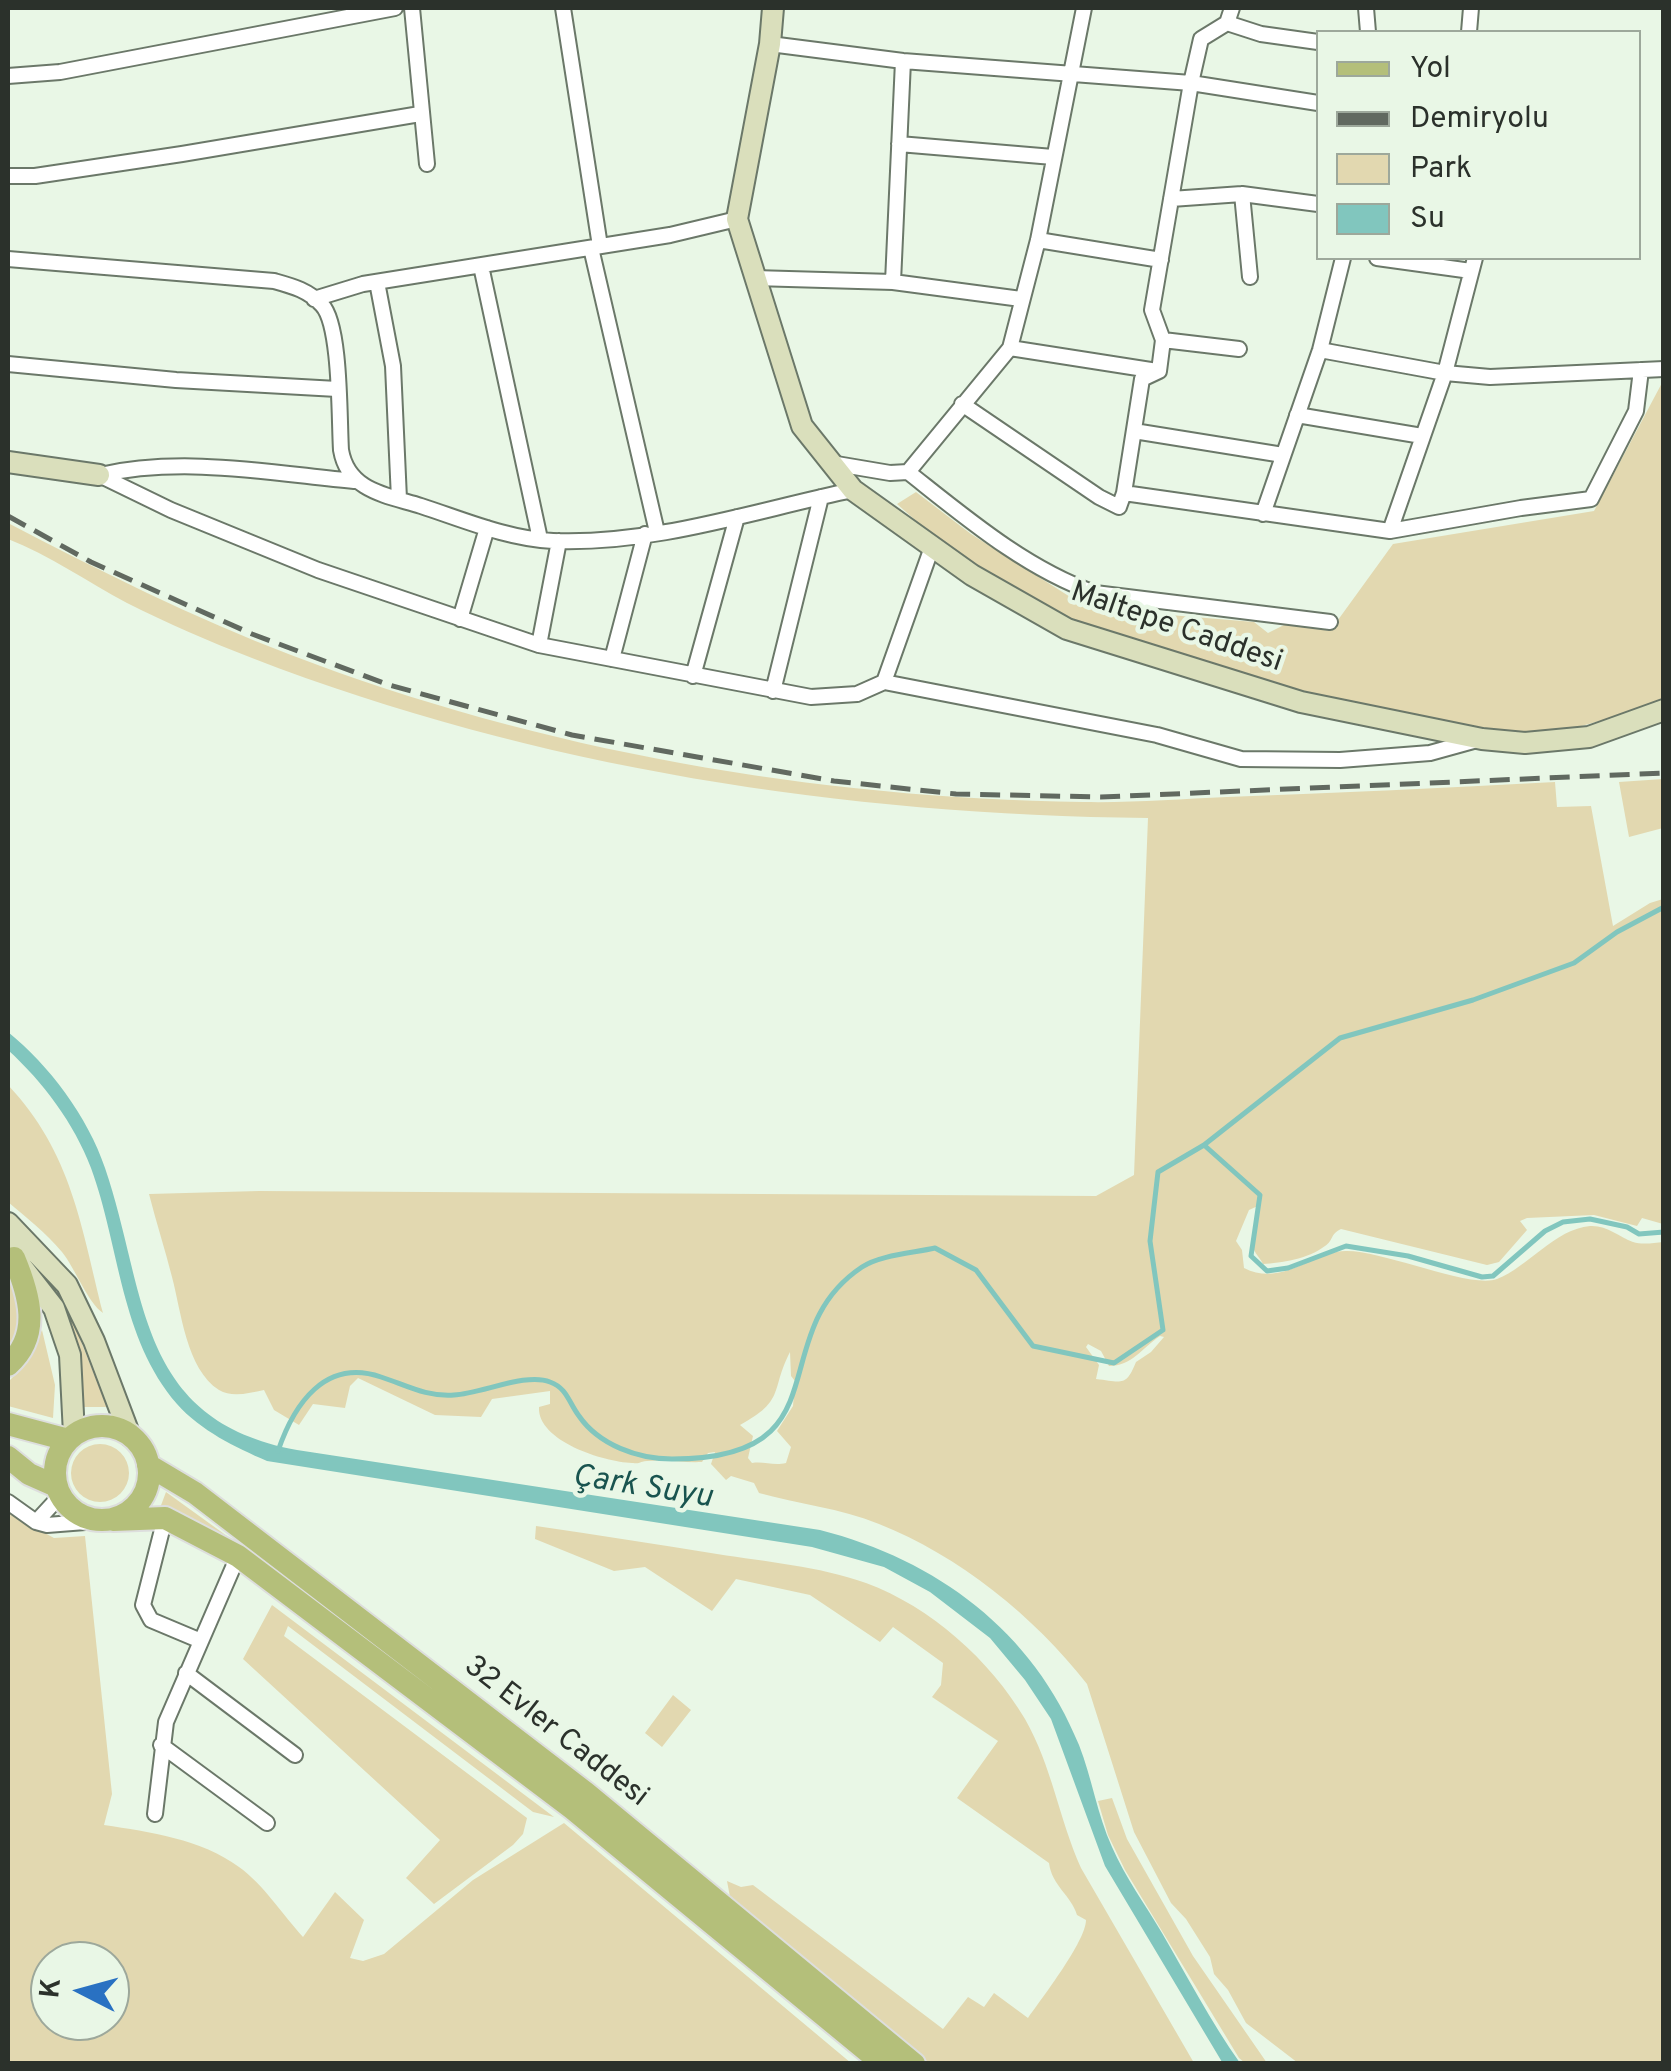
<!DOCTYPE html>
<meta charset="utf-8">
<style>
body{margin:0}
#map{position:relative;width:1671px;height:2071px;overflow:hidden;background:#e9f7e6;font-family:Overpass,sans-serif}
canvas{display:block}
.frame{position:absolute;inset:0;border:10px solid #2b312b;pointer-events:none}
.legend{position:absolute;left:1316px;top:30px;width:325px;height:230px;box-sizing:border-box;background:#e9f7e6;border:2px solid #9da89b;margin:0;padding:12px 18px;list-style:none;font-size:30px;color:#2b312b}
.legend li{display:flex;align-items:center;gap:20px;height:50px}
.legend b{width:50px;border:2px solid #9da89b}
.north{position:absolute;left:30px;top:1941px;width:100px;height:100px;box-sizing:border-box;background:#e9f7e6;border:2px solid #9da89b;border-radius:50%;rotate:276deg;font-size:28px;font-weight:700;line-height:40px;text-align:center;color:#2b312b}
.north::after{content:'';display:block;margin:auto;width:35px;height:45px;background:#2971c2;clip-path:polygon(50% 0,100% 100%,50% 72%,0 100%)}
</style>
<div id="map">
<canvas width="1671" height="2071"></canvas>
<div class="frame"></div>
<ul class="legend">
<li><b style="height:12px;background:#b4bf7a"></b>Yol</li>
<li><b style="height:12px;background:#616960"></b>Demiryolu</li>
<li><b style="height:28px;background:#e2d8b0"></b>Park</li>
<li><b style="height:28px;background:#81c6be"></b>Su</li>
</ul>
<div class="north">K</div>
</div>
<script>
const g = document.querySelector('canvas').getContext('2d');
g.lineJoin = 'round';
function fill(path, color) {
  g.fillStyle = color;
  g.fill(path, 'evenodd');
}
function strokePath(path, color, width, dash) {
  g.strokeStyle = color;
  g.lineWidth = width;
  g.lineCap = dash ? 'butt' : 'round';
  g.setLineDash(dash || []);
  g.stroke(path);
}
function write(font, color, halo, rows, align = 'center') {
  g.font = font + ' Overpass,sans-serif';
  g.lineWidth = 9;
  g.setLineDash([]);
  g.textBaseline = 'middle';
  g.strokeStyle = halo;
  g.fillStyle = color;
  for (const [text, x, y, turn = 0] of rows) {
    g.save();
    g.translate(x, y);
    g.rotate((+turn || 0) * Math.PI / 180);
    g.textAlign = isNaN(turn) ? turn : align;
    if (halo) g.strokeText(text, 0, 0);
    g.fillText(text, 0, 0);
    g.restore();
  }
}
const green = new Path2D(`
 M 1663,381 L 1663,703 L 1553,734 L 1485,734 L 1379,715 L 1067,622 L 941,543 L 897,504 L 916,492 L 971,534 L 1075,600 L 1122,611 L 1254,622 L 1268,633 L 1288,623 L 1330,631 L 1393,544 L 1594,511 Z
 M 8,523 C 100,571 194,618 291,655 C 541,751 815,798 1083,802 C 1131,803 1179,799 1227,797 C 1337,793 1446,788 1555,782 L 1557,807 L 1591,806 L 1613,926 L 1650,903 L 1663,899 L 1663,1224 L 1642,1218 L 1637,1226 L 1594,1215 L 1527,1218 L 1520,1221 L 1527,1230 L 1499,1262 L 1487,1265 L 1341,1229 C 1330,1234 1334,1240 1325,1246 C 1308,1259 1281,1263 1263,1264 C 1261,1259 1256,1255 1254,1250 C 1253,1247 1260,1213 1260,1205 L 1249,1210 L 1236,1241 L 1242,1250 L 1244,1268 C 1283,1288 1314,1250 1347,1251 C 1385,1251 1470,1289 1497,1279 C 1528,1267 1555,1229 1590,1226 C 1607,1225 1619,1237 1633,1242 C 1642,1245 1654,1243 1663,1242 L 1663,2063 L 1298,2063 L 1246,2023 L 1228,1990 L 1214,1974 L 1210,1957 L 1186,1919 L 1171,1903 L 1134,1832 L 1087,1684 C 1035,1617 958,1555 879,1524 C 840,1508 798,1504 759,1493 L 754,1483 L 731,1476 L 726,1480 L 711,1464 L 715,1452 L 708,1453 L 702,1462 C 684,1463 665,1459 647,1461 C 637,1462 642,1464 632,1463 C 604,1462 537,1441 539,1407 L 550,1404 L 550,1391 L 492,1399 L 481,1417 L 435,1415 L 358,1378 L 350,1386 L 345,1408 L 313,1404 L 299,1425 L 274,1410 L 264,1390 C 249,1393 232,1398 219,1390 C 186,1369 181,1310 172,1277 C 165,1249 156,1222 149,1194 L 259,1191 L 1096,1196 L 1134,1175 L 1148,818 C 844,815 536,768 252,658 C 210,642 167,623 127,603 C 88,582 49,555 8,539 ZM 1160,1336 L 1164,1337 L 1151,1352 L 1136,1362 C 1126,1387 1122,1382 1096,1379 L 1099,1365 L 1086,1347 L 1088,1344 L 1101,1351 L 1109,1366 C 1132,1366 1142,1348 1160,1336 ZM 790,1352 L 791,1376 L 795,1381 L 793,1406 L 777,1431 L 791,1447 L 786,1463 C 773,1466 764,1461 752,1463 L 748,1458 L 753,1436 L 740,1425 C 786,1400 770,1391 790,1352 Z
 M 1663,779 L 1663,828 L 1629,837 L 1619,782 Z
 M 8,1085 C 72,1153 81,1226 103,1313 C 88,1303 75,1268 62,1252 C 46,1233 26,1217 8,1202 Z
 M 10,1234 L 51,1281 L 67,1306 L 107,1407 L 81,1407 L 81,1385 Z
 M 8,1271 L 15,1281 L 21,1328 L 8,1355 Z
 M 42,1330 L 55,1385 L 53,1418 L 8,1406 L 8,1382 L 26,1364 Z
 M71 1473a29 29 0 1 1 58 0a29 29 0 1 1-58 0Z
 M 166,1492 L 263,1562 L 160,1508 Z
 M 8,1513 L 54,1538 L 85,1536 L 112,1794 L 104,1825 C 150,1832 201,1839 239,1867 C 263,1884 283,1915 303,1937 L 335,1892 L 364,1920 L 350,1958 L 363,1961 L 384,1954 L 473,1880 L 564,1823 L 851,2063 L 8,2063 ZM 50,1961 L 110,1961 L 110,2021 L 50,2021 Z
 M 536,1526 C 597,1535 657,1544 717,1554 C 767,1562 818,1566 866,1583 C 931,1607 990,1660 1025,1719 C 1052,1766 1059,1819 1081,1868 L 1194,2063 L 929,2063 L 730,1897 L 727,1881 L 741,1887 L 753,1885 L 943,2029 L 968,1997 L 984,2007 L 994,1993 L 1028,2018 C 1042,1998 1086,1941 1086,1920 L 1077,1915 C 1071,1895 1052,1886 1049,1863 L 957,1798 L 998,1741 L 932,1697 L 941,1685 L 943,1663 L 893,1627 L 880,1642 L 810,1595 L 736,1579 L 712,1611 L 645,1567 L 614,1571 L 535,1539 Z
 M 272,1605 L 554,1817 L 533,1812 L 288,1626 L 284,1636 L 527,1818 L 523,1834 L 513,1845 L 434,1904 L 406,1878 L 440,1840 L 243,1659 Z
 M 673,1695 L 691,1710 L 662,1747 L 645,1733 Z
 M 1112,1798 L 1127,1839 L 1193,1956 L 1267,2063 L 1245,2063 L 1239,2058 L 1125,1870 L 1108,1835 L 1098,1801 Z`);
const water = new Path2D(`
 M 8,1032 C 49,1065 88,1117 105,1168 C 148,1294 135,1420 297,1450 L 820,1530 C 937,1560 1033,1631 1079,1745 C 1092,1778 1097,1814 1112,1847 C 1125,1877 1145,1904 1162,1933 C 1187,1976 1211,2022 1240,2063 L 1222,2062 L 1105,1866 L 1051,1719 L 1025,1680 L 990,1638 L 930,1592 L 884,1567 L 812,1547 L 267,1461 C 235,1447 201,1431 177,1404 C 120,1338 120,1247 91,1168 C 74,1123 43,1082 8,1050 Z`);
const stream = new Path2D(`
 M 1204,1145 L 1260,1195 L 1251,1256 L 1267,1271 L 1288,1268 L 1346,1246 L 1408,1256 L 1482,1277 L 1493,1276 L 1545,1231 L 1563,1222 L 1590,1219 L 1627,1227 L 1639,1234 L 1664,1232
 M 278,1451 C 294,1404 325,1358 381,1377 C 406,1385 426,1397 454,1395 C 481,1394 526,1372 550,1382 C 567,1388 569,1403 579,1416 C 599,1445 638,1459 672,1459 C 848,1459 760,1335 862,1267 C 880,1255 913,1253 935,1248 L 976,1270 L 1033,1346 L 1114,1363 L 1163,1330 L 1150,1241 L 1158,1172 L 1204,1145 L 1340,1038 L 1473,1000 L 1574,963 L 1617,932 L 1664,907`);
const street = new Path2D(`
 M 412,8 L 427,164
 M 563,8 L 600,246
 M 1366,8 L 1368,32
 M 1227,23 L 1261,34 L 1318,42
 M 1469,32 L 1471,8
 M 770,44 L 903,61 L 1191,83 L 1318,103
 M 8,76 L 60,72 L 395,8
 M 899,144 L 1053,157
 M 8,176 L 35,176 L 182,154 L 420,114
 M 1242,194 L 1250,277
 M 1171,199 L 1242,194 L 1318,204
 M 1038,240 L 1161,260
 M 591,248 L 657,532
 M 1377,258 L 1471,271
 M 8,259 L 274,281 C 292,286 308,290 322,305 C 341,325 339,418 341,450 C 348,491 386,495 421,506 C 464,520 508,539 553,541 C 655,545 756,510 853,490
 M 481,266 L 540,539
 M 754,278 L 893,282 L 1021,299
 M 377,282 L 393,366 L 399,499
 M 893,282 L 903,61
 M 314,299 L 363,284 L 670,235 L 737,219
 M 1163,340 L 1239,349
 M 1010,348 L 1157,371
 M 1320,350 L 1445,373 L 1490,377 L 1664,369
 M 8,364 L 176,380 L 337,389
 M 962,404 L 1099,497 L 1119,507 L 1124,493 L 1142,379 L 1159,371 L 1163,340 L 1152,310 L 1191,83 L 1201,39 L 1227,23 L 1232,8
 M 1297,415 L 1422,436
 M 1134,431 L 1283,455
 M 831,463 L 890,473 L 908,472 L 1010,348 L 1038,240 L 1084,8
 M 908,472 C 965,517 1026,569 1095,593 L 1330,622
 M 99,475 L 171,510 L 318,570 L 539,645 L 811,697 L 857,694 L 884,682 L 932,547
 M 100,475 C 182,456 271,473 354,481
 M 1124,493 L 1390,531 L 1445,373 L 1475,258
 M 1263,514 L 1320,350 L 1343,258
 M 1390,531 L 1521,508 L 1591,499 L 1636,411 L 1641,370
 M 460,619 L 487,528
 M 539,645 L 559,541
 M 612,659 L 645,534
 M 693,676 L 737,517
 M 884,682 L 1157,735 L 1241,759 L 1340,760 L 1430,753 L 1477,740
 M 773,691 L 821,497
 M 8,1502 L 36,1522 L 60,1496
 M 165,1518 L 143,1605 L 151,1620 L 201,1641
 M 36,1522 L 47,1525 L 98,1521
 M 186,1673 L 295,1755
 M 161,1745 L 267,1823
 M 155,1814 L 166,1722 L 238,1556`);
const secondary = new Path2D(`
 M 773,8 L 770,44 L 737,219 L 802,426 L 853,490 L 972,575 L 1067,629 L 1301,702 L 1482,739 L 1525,743 L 1589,737 L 1664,710
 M 8,462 L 99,475
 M 8,1223 L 67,1285 L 94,1341 L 130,1436
 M 8,1249 L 54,1308 L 70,1355 L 74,1434`);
const primary = new Path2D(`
 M 8,1365 C 42,1335 29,1294 14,1258
 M 8,1424 L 68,1440
 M55 1473a47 47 0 1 1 94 0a47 47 0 1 1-94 0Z
 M 8,1457 L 29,1474 L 56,1486
 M 148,1465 L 195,1493 L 586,1793 L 914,2064
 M 113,1520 L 165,1518 L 238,1556 L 573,1809 L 883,2064`);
const rail = new Path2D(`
 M 8,516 L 91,562 L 252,634 L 389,685 L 572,735 L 834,781 L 956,794 L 1101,797 L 1664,773`);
const streetNames = [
 ["Maltepe Caddesi",1176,629,19],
 ["32 Evler Caddesi",555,1733,38]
];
const waterNames = [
 ["Çark Suyu",642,1489,9]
];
fill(green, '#e2d8b0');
fill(water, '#81c6be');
strokePath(stream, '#81c6be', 5);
strokePath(street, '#6b7869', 18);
strokePath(secondary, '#6b7869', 24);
strokePath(primary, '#dddedd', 26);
strokePath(street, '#fff', 14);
strokePath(secondary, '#dadfbc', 20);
strokePath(primary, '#b4bf7a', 22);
strokePath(rail, '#616960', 5, [20, 10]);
write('30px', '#2b312b', '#e9f7e6', streetNames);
write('italic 32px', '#19544f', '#e9f7e6', waterNames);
</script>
